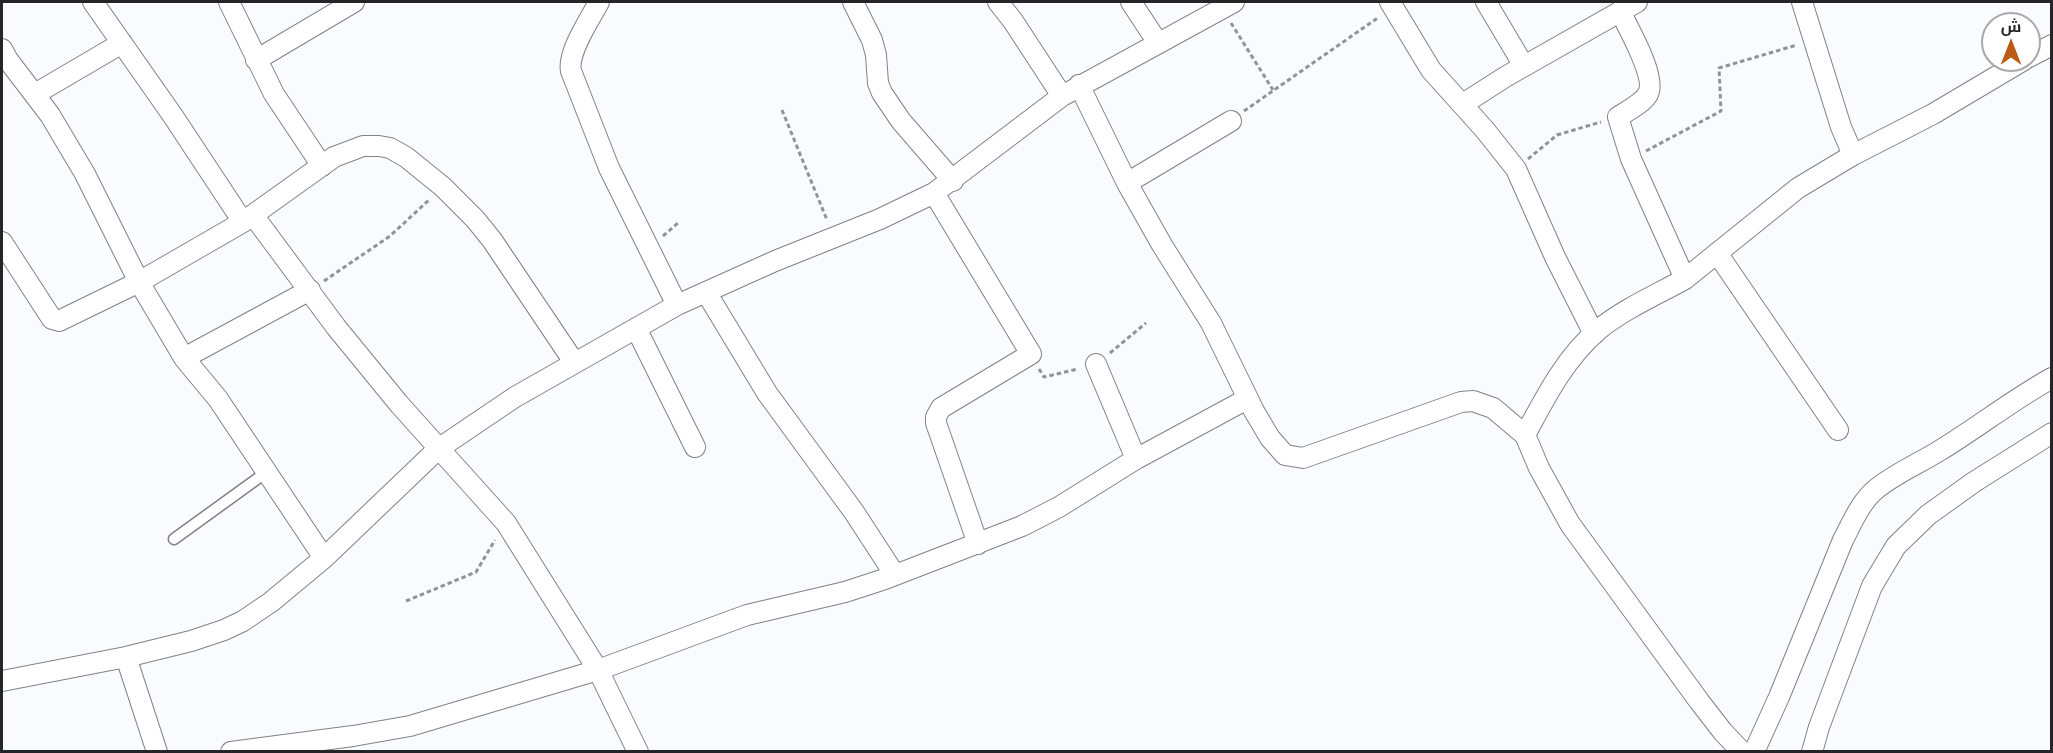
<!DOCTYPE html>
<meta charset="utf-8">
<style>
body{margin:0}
#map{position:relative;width:2053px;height:753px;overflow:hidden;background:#fafbfe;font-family:Mulish,Cairo,sans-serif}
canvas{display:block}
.frame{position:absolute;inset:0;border:3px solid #252528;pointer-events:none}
.north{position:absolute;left:1981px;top:12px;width:60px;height:60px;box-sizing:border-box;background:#fff;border:2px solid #a8a8a9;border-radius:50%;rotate:0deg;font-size:16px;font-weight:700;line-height:24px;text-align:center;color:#252528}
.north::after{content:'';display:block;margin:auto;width:21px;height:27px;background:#bb5b16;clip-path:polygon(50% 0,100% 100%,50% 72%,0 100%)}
</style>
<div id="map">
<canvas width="2053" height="753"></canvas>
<div class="frame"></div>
<div class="north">ش</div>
</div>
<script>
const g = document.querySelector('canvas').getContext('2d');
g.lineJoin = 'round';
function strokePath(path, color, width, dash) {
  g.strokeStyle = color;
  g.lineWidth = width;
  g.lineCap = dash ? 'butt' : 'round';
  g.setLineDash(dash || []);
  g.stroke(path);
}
const path = new Path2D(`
 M 1231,23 L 1273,90
 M 782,110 L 827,220
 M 1244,111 L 1379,17
 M 1646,151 L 1721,111 L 1719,68 L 1797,45
 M 1528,159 L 1557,135 L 1601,122
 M 663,236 L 678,223
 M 324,281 L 390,236 L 430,199
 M 1110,353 L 1146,323
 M 1039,369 L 1044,377 L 1078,369
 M 406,601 L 476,572 L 495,540`);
const service = new Path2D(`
 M 174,539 L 268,471`);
const minor = new Path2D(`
 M 93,2 L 173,116 L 243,222
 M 229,2 L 274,94 L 322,166
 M 599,2 C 590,19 567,53 571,71 L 609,168 L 677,305
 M 853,2 L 872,40 L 876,55 L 878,83 L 882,93 L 901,121 L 953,181
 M 998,2 L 1013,21 L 1062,96
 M 1131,2 L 1158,43
 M 1390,2 L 1431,70 L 1485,130 L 1516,169 L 1555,257 L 1594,334
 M 1486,2 L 1524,66
 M 1802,2 L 1841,127 L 1853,155
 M 1620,11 C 1628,28 1657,77 1648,94 C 1642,104 1627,111 1618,117 L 1631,159 L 1685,279 L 1798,188 L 1853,155 L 1933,114 L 2024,60
 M 2,49 L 8,60 L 50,115 L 85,174 L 139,282 L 184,358 L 218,399 L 324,558
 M 2029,57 L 2052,45
 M 256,60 L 354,2
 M 1079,85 L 1127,183 L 1231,121
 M 35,94 L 122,43
 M 1463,104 L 1505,77 L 1637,2
 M 1127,183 L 1162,245 L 1211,323 L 1254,411 L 1270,438 L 1285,455 L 1303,458 L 1461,402 L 1473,401 L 1493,408 L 1525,435 L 1539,468 L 1570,524 L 1699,701 L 1723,732 L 1742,752
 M 934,193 L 1031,354 L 941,408 L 936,417 L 936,423 L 978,544
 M 253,215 L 336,327 L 399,404 L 506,523 L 598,670 L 638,752
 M 2,242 L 52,319 L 59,321 L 139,282 L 243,222 L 334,157 L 363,146 L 379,146 L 390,148 L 406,157 L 443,187 L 475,219 L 492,240 L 574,362
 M 1717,253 L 1838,430
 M 706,292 L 767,393 L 854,512 L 895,575
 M 636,328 L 695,447
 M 184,358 L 310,290
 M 1096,364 L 1136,459
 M 1525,435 C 1545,398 1565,358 1598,330 C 1624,309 1656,295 1685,279
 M 126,657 L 157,752
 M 2,681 L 126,657 L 191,641 L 224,630 L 243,621 L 271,602 L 324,558 L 438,449 L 515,397 L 677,305 L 775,261 L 880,219 L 934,193 L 1062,96 L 1234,2
 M 231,752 L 353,736 L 410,726 L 598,670 L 747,615 L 845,592 L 885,579 L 1022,526 L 1059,507 L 1136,459 L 1247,399
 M 1754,752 L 1779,697 L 1843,540 C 1852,523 1860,503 1875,490 C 1894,474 1918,464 1939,451 C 1977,428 2012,400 2052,378
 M 1812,752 L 1819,727 L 1872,586 L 1896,546 L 1928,515 L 1974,482 L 2052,433`);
strokePath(service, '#808289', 13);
strokePath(minor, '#808289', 22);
strokePath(path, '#939396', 3, [4.5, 3]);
strokePath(service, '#fff', 10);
strokePath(minor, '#fff', 20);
</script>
